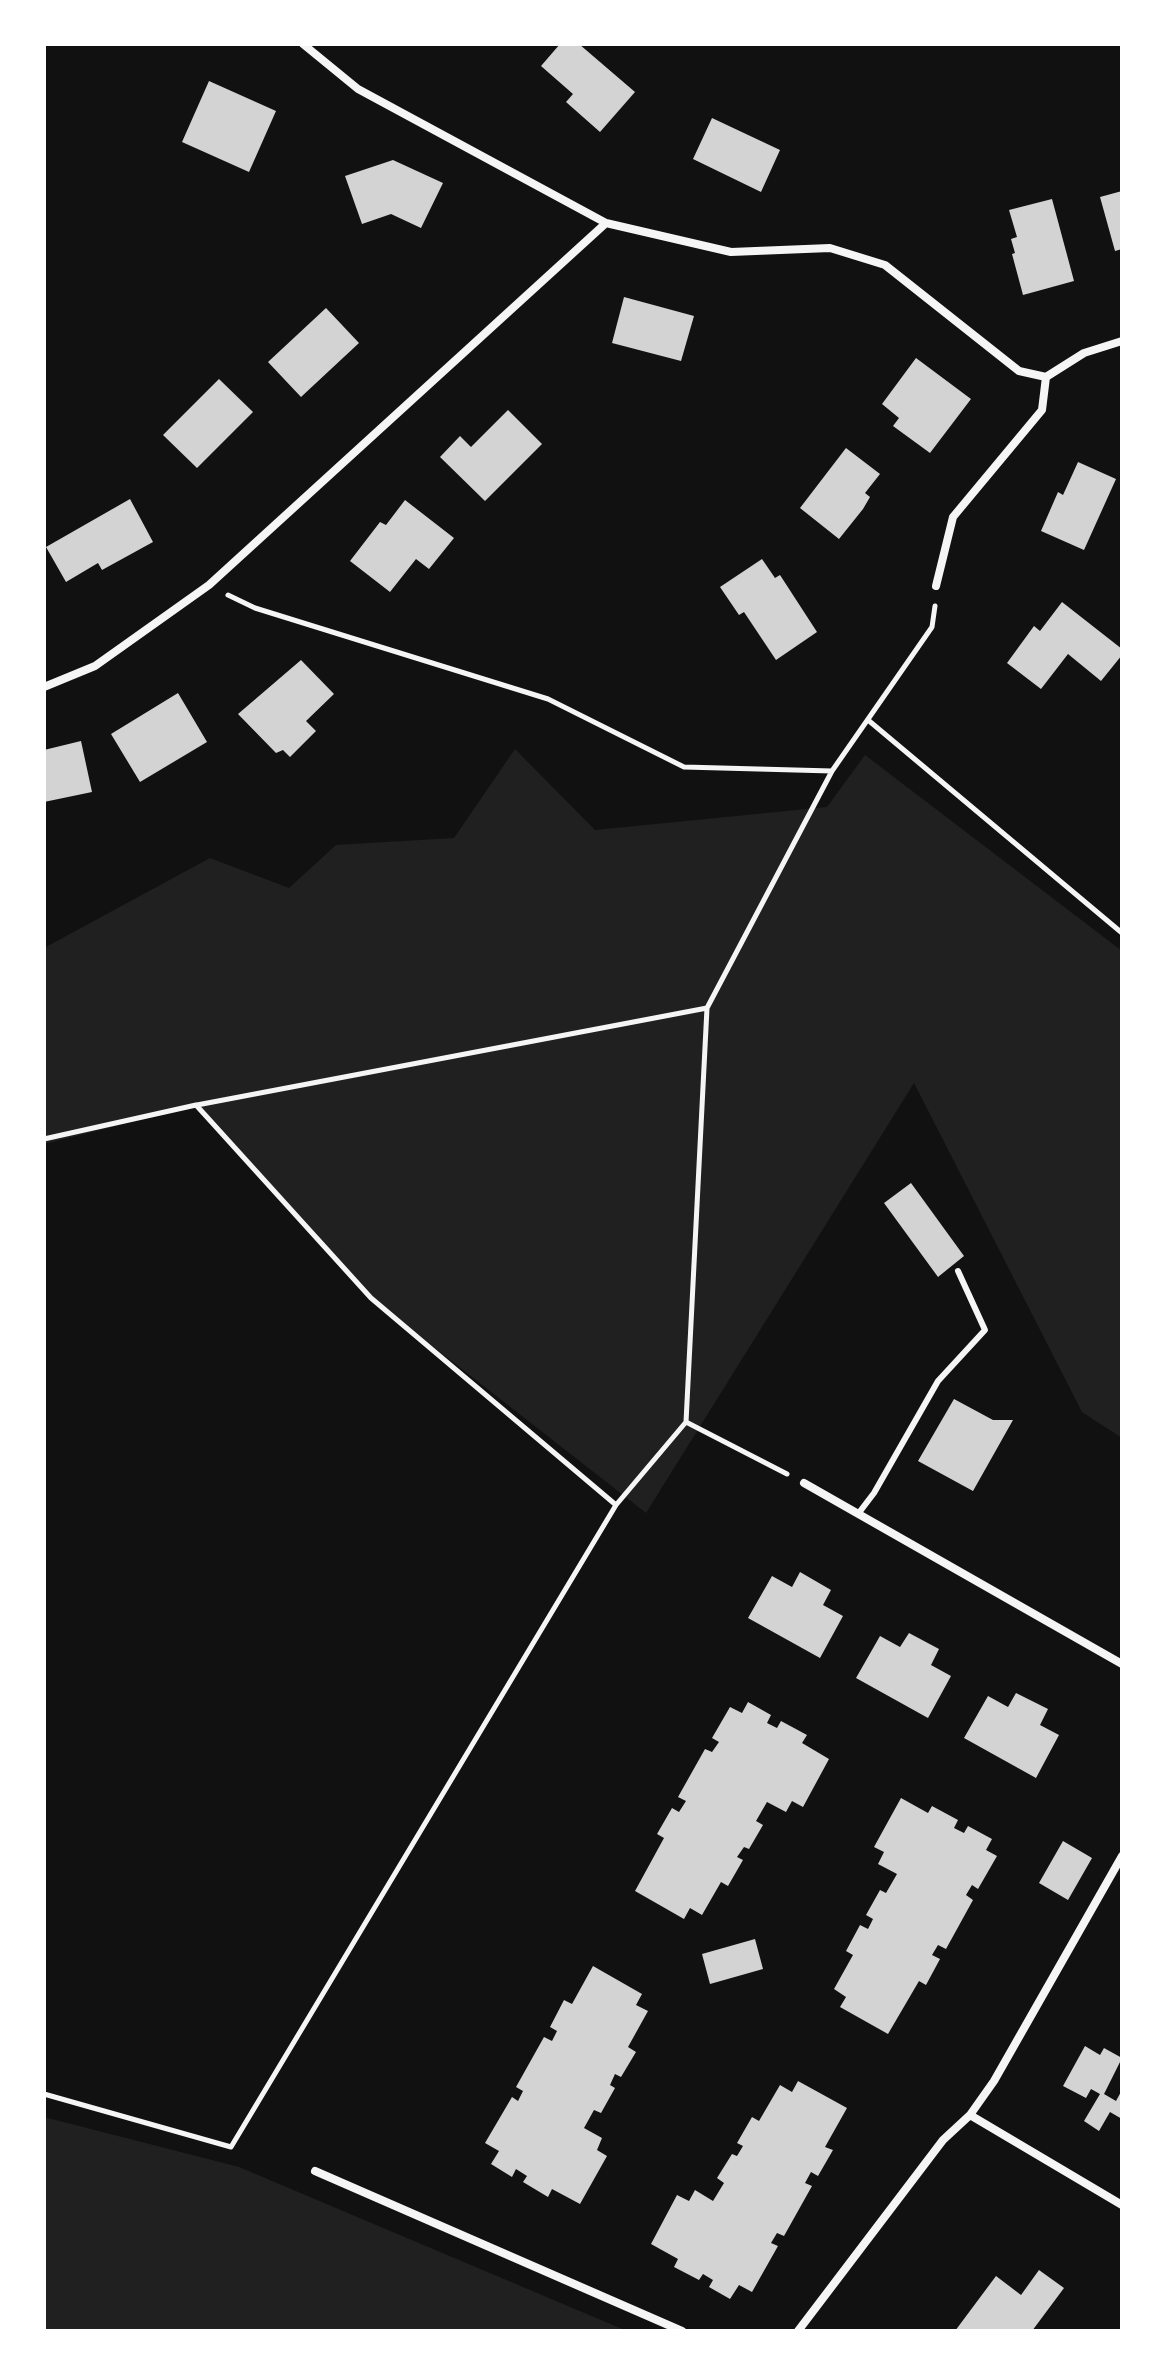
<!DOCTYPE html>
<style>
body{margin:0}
#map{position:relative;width:1166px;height:2375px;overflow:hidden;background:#111;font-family:Manrope,sans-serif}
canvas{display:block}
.frame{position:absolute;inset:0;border:46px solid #fff;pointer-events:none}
</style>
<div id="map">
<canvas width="1166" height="2375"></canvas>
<div class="frame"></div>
</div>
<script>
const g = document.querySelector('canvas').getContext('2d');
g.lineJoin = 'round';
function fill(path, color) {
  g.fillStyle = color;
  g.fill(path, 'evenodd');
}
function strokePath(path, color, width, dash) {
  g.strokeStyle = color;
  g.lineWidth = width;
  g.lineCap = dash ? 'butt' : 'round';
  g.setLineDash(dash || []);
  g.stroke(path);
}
const green = new Path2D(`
 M 515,749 L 595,830 L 827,807 L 865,755 L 1122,951 L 1122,1438 L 1082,1412 L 914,1083 L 646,1513 L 371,1298 L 196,1106 L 44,1144 L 44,948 L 210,858 L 289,888 L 336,845 L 454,838 Z
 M 44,2117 L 239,2167 L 627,2331 L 44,2331 Z`);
const building = new Path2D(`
 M 560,44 L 579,44 L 635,92 L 600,132 L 566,102 L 573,94 L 541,66 Z
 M 209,81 L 276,111 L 249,172 L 182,142 Z
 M 712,118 L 780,150 L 761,192 L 693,159 Z
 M 393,160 L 443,183 L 421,228 L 391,214 L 362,224 L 345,176 Z
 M 1122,191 L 1122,249 L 1115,251 L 1100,197 Z
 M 1052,199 L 1074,281 L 1023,295 L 1012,254 L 1015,253 L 1011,239 L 1017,237 L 1009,210 Z
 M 624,297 L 694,316 L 681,361 L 612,343 Z
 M 326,308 L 359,343 L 301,397 L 268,362 Z
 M 916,358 L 971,399 L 930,453 L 893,426 L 899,418 L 882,404 Z
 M 219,379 L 253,412 L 197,468 L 163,435 Z
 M 508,410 L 542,444 L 485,501 L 440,457 L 460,436 L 471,447 Z
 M 846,448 L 880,474 L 865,493 L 870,497 L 863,509 L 839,539 L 800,508 Z
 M 1078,462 L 1116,479 L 1084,550 L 1041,531 L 1058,492 L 1063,495 Z
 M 130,499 L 153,542 L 102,570 L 98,563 L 66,582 L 46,547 Z
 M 405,500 L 454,538 L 429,569 L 416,559 L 390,592 L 350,561 L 380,522 L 386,525 Z
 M 762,559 L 775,578 L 780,575 L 817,632 L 776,660 L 744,612 L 739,615 L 720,587 Z
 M 1062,602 L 1122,649 L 1122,655 L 1101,681 L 1068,654 L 1041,689 L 1007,663 L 1034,626 L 1040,631 Z
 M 301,660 L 334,694 L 306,721 L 316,731 L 290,757 L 283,750 L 276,753 L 238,714 Z
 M 178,693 L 207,742 L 140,782 L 111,734 Z
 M 81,741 L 92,792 L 44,802 L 44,750 Z
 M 911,1183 L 964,1256 L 938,1277 L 884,1203 Z
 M 954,1399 L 993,1420 L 1013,1420 L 973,1491 L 918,1461 Z
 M 800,1572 L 831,1590 L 823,1605 L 843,1616 L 820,1658 L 748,1618 L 772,1576 L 792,1587 Z
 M 909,1633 L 939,1649 L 931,1665 L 951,1676 L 928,1718 L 856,1678 L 880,1636 L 900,1647 Z
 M 1016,1693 L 1048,1709 L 1040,1725 L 1059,1735 L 1036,1778 L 964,1738 L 988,1696 L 1008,1707 Z
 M 748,1702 L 771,1715 L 767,1723 L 777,1728 L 781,1721 L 807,1735 L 802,1743 L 829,1759 L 803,1807 L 792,1801 L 786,1812 L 767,1802 L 756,1821 L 763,1825 L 749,1849 L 744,1847 L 737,1857 L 743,1860 L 728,1886 L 721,1882 L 702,1915 L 690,1908 L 684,1919 L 635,1891 L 664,1838 L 657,1834 L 672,1808 L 679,1812 L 686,1801 L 678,1797 L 705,1749 L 712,1752 L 719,1742 L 712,1738 L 730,1707 L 742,1713 Z
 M 901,1798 L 928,1813 L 932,1806 L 958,1820 L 954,1828 L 964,1833 L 968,1826 L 992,1839 L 986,1850 L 997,1856 L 978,1889 L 972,1885 L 966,1895 L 973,1900 L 946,1949 L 938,1945 L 932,1955 L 940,1959 L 926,1985 L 919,1981 L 888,2034 L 840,2007 L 846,1997 L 834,1989 L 853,1955 L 846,1951 L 860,1925 L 868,1929 L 873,1919 L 866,1915 L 880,1890 L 886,1893 L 897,1874 L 878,1864 L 884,1852 L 874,1847 Z
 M 1063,1841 L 1092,1858 L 1068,1900 L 1039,1883 Z
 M 755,1939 L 763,1969 L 710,1984 L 702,1954 Z
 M 593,1966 L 642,1994 L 636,2005 L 648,2011 L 628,2047 L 636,2052 L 621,2077 L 615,2074 L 610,2085 L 615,2088 L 601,2113 L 594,2110 L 584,2128 L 602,2138 L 597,2150 L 607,2156 L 580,2204 L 552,2189 L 548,2197 L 523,2182 L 527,2176 L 516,2169 L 512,2177 L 491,2164 L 499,2151 L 485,2143 L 512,2097 L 518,2101 L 523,2091 L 516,2087 L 544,2037 L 552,2041 L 557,2031 L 550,2027 L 564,2000 L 572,2004 Z
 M 1085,2046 L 1100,2055 L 1104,2048 L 1122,2058 L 1104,2094 L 1116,2101 L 1122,2090 L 1122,2119 L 1110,2112 L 1099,2131 L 1084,2121 L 1100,2094 L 1091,2089 L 1086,2098 L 1063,2086 Z
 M 798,2081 L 847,2108 L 825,2147 L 833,2150 L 818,2176 L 811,2172 L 805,2183 L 812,2186 L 784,2236 L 777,2233 L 771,2243 L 778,2246 L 752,2292 L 739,2285 L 730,2299 L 709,2287 L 713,2280 L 703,2274 L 699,2280 L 674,2267 L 678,2259 L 651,2244 L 677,2195 L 689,2201 L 695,2190 L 713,2201 L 724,2183 L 717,2178 L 732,2154 L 737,2156 L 743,2146 L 737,2143 L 752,2117 L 759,2121 L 780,2085 L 792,2092 Z
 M 1039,2270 L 1064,2288 L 1032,2331 L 955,2331 L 996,2276 L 1021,2295 Z`);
const path = new Path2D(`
 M 228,595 L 255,608 L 548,699 L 684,767 L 832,771 L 932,627 L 935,606
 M 868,720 L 1122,933
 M 197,1105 L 707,1008
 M 44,1139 L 196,1105 L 371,1298 L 616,1505 L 686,1422 L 787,1474
 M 686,1422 L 707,1008 L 832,771
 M 44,2094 L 231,2147 L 616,1505`);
const service = new Path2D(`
 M 858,1514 L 874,1493 L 938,1381 L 985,1330 L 958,1271`);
const minor = new Path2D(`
 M 303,44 L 358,89 L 606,223 L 731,252 L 830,248 L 885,265 L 1019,371 L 1046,377
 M 936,586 L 953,517 L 1042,410 L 1046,377 L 1084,353 L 1122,341
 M 44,687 L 95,666 L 209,585 L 606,223
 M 804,1483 L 1122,1664
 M 970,2115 L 1122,2205
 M 315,2171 L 682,2331
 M 798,2331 L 943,2140 L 970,2115 L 994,2081 L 1122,1856`);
fill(green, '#202020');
fill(building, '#d3d3d3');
strokePath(path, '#f5f5f5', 5);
strokePath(service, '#f5f5f5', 6);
strokePath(minor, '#f5f5f5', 8);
</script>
